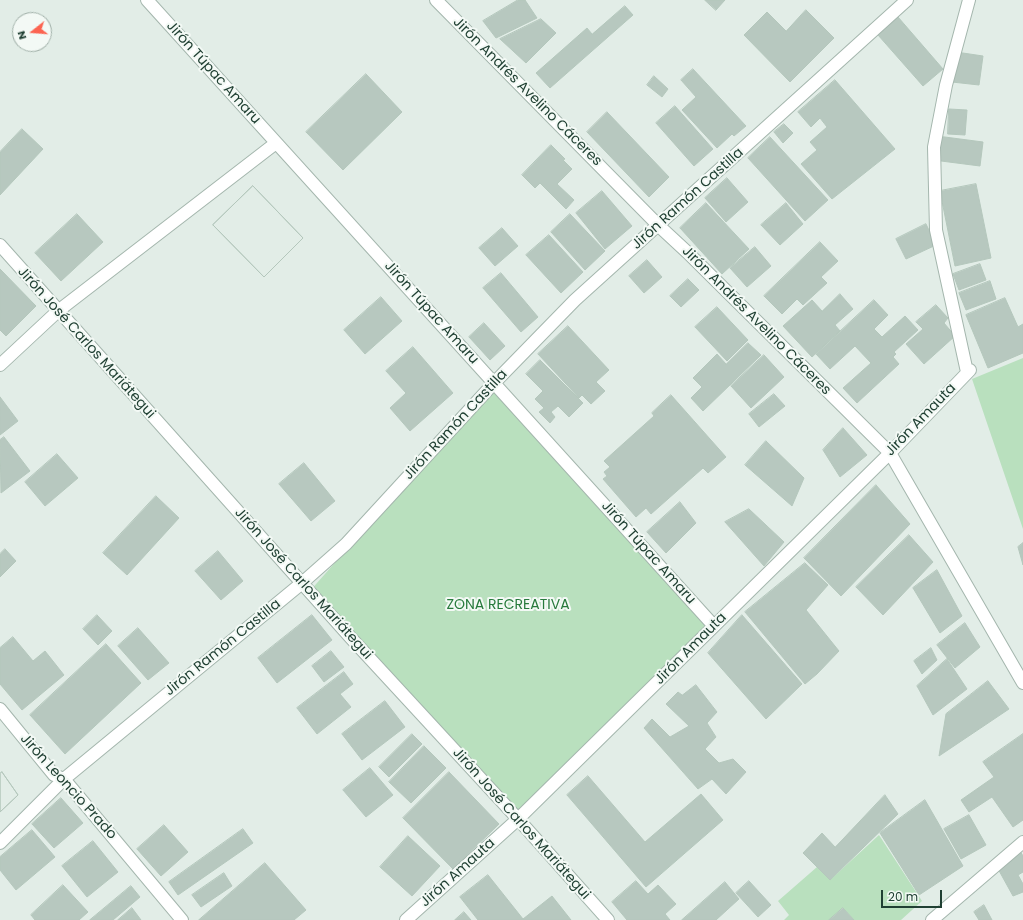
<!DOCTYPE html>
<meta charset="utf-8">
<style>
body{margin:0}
#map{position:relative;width:1023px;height:920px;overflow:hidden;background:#e2ede7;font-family:Poppins,sans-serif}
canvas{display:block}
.north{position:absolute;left:12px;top:12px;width:40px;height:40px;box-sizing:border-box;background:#f3f9f5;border:1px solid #9fafa7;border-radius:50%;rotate:253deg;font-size:11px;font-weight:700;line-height:16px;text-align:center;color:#204033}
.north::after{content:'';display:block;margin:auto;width:14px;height:18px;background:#fc6451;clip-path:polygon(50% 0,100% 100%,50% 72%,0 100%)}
.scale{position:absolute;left:881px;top:890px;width:61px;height:18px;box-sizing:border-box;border:2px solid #204033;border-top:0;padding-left:5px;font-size:12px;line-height:14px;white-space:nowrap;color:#204033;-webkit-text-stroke:3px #f3f9f5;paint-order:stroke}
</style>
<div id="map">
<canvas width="1023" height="920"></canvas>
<div class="north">N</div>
<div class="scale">20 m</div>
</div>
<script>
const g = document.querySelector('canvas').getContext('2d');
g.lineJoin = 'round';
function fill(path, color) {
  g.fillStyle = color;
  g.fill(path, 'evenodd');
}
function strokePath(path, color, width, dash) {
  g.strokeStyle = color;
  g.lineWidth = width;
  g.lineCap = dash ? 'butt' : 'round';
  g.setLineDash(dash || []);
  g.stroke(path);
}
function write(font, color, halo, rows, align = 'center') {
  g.font = font + ' Poppins,sans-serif';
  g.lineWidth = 4;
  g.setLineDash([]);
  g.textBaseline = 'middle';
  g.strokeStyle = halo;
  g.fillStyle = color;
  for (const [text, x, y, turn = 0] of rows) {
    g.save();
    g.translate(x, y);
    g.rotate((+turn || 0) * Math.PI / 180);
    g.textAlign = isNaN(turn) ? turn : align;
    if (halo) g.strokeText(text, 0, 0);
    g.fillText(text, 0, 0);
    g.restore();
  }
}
const green = new Path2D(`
 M 1023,358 L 1023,529 L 972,379 Z
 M 494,383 L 714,626 L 518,819 L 309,592 Z
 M 879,835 L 922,901 L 901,920 L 854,920 L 843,908 L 829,920 L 784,920 L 789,915 L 778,901 L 817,867 L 830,880 Z`);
const building = new Path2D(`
 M 518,0 L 525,0 L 537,18 L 496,38 L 483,21 Z
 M 705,0 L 725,0 L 716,10 Z
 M 625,6 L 633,15 L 550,88 L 536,73 L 587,28 L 592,34 Z
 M 806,10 L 834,38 L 790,82 L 744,35 L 767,12 L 786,31 Z
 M 898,17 L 943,69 L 923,86 L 878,35 Z
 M 541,19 L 556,33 L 526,63 L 500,39 Z
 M 956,52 L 983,56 L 979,85 L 952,82 Z
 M 693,69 L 746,126 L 734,136 L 732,134 L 717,148 L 682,110 L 696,97 L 681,80 Z
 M 366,74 L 402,112 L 343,170 L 306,132 Z
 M 654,76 L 668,89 L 662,97 L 647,85 Z
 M 835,80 L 895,149 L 832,199 L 801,164 L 817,150 L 810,142 L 827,127 L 820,118 L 811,127 L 798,112 Z
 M 675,106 L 713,149 L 694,166 L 656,123 Z
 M 949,109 L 967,110 L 965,135 L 948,134 Z
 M 607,112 L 669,177 L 649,197 L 587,132 Z
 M 784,124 L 793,133 L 783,143 L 774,132 Z
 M 22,129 L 43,149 L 0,195 L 0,152 Z
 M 937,136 L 983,142 L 980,166 L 941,161 Z
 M 770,137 L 828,200 L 805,221 L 748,158 Z
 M 551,145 L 565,159 L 563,160 L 572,169 L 557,184 L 574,200 L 566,209 L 540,183 L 535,188 L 522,175 Z
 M 727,178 L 748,202 L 726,222 L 705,198 Z
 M 976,184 L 991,258 L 955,266 L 940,191 Z
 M 253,186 L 303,238 L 264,277 L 213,225 Z
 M 253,186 L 303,238 L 264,277 L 213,225 Z
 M 602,191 L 632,226 L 605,249 L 576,213 Z
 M 706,203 L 749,249 L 722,274 L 680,228 Z
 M 786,203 L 803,224 L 780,245 L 761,225 Z
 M 77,214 L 103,242 L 61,281 L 35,253 Z
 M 570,214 L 605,251 L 585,270 L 551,232 Z
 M 926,224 L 936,245 L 906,259 L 896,239 Z
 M 502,228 L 518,246 L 495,266 L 479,248 Z
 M 549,235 L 583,272 L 561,293 L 526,255 Z
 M 820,242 L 838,261 L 821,277 L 827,283 L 803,305 L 797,299 L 782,314 L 764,296 Z
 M 755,247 L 771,266 L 747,287 L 730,268 Z
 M 647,260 L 662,277 L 644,293 L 629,276 Z
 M 980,264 L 986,280 L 959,290 L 953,274 Z
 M 0,269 L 36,306 L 6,336 L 0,330 Z
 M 501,273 L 538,317 L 521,332 L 483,288 Z
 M 688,279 L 699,290 L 681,307 L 670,296 Z
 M 990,281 L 996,299 L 966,310 L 959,293 Z
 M 840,294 L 853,309 L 835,325 L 840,331 L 812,357 L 783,326 L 812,300 L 822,311 Z
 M 381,297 L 402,321 L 365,354 L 344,330 Z
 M 1005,298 L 1018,327 L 1023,324 L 1023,353 L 988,368 L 966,315 Z
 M 874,300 L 888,315 L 874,329 L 882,337 L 905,316 L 918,330 L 894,352 L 896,354 L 893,357 L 899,364 L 857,403 L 843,388 L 871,363 L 855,346 L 830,369 L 816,354 Z
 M 936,305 L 948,318 L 944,323 L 955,336 L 924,364 L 906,344 L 923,329 L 916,322 Z
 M 717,307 L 748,340 L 727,361 L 695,327 Z
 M 484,323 L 505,346 L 490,360 L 469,337 Z
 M 568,326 L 609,370 L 596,382 L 605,391 L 591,404 L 582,395 L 579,398 L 538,354 Z
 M 748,343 L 761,355 L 703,411 L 691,398 L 702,387 L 693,378 L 717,354 L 726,364 Z
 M 413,347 L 453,393 L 410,431 L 390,408 L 406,393 L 386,371 Z
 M 764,355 L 784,377 L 751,408 L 731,386 Z
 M 540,360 L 583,403 L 569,417 L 558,406 L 551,412 L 555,417 L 550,423 L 539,412 L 544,408 L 535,399 L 543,391 L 526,374 Z
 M 774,394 L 785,406 L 759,427 L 749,414 Z
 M 671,395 L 726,457 L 708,473 L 703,468 L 651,514 L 646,508 L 636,517 L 603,479 L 607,476 L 604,472 L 610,467 L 604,461 L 654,416 L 652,413 Z
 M 0,397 L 18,421 L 0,435 Z
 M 843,428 L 867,455 L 840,477 L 823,450 Z
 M 4,437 L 30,471 L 1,493 L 0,440 Z
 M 766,441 L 804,478 L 792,506 L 745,465 Z
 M 57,454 L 78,478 L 45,506 L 25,482 Z
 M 304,463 L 335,501 L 311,521 L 279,484 Z
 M 876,485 L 910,524 L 841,596 L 804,558 Z
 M 156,496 L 179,518 L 127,575 L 103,553 Z
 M 680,502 L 696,523 L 666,553 L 647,532 Z
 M 749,509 L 784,542 L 764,566 L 725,522 Z
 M 909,535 L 933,562 L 883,615 L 856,587 Z
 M 1023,543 L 1023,565 L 1018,547 Z
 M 5,549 L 16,561 L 0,577 L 0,554 Z
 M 218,551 L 243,581 L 221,600 L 195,571 Z
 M 805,563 L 828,585 L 806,610 L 839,651 L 817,674 L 805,684 L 745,612 Z
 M 937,570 L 962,616 L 940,633 L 913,588 Z
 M 97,615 L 112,631 L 98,645 L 83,629 Z
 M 312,615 L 332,640 L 277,683 L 258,658 Z
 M 742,615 L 802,684 L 766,719 L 708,653 Z
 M 965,623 L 980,647 L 955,668 L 937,645 Z
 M 138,628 L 169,663 L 148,680 L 118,646 Z
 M 13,637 L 33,661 L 45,651 L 64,675 L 22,710 L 0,684 L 0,648 Z
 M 106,644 L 141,683 L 65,754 L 30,715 Z
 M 931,648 L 937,660 L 922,674 L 914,661 Z
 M 331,651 L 344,667 L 324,682 L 312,666 Z
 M 947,659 L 967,689 L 933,715 L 917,686 Z
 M 344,672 L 353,684 L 340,694 L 351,707 L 317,734 L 297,708 Z
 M 988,681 L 1009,709 L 939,756 L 946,714 Z
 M 696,685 L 717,712 L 707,723 L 716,737 L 705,749 L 719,763 L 733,759 L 746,772 L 726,794 L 712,779 L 698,789 L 644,728 L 652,719 L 670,737 L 689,726 L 666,704 L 678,692 L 682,695 Z
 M 385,701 L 405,727 L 362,760 L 342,734 Z
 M 412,734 L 422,744 L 389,777 L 379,767 Z
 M 1023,734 L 1023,820 L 1013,827 L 992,797 L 969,812 L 961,800 L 994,777 L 983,762 Z
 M 424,746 L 446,768 L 411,803 L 389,782 Z
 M 370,768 L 393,795 L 366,817 L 343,790 Z
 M 2,772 L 18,795 L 0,812 L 0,774 Z
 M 2,772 L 18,795 L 0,812 L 0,774 Z
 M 449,772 L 499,824 L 453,869 L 403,818 Z
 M 588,776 L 645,842 L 701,794 L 723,820 L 646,887 L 567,795 Z
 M 885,795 L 898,814 L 830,880 L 803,853 L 822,833 L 835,847 Z
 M 61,798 L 83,823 L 54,848 L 32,824 Z
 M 925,800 L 963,866 L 919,895 L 880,833 Z
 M 969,815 L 986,845 L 961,859 L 944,829 Z
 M 164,825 L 188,852 L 161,876 L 137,849 Z
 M 243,829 L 253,843 L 178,895 L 169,882 Z
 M 32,830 L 55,857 L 16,890 L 0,870 L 0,857 Z
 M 408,836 L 440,866 L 412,896 L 380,867 Z
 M 93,841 L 118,872 L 87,897 L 62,866 Z
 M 1020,851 L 1023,856 L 1023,872 L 1018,875 L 1023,884 L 1023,892 L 1013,896 L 997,867 Z
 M 265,863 L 306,910 L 294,920 L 199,920 Z
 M 224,873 L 232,886 L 201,907 L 192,895 Z
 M 488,875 L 523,919 L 552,896 L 571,920 L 478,920 L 460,897 Z
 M 636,881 L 648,894 L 658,885 L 676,904 L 665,914 L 670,920 L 627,920 L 612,902 Z
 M 749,881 L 771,905 L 758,917 L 736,893 Z
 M 725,882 L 739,899 L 716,920 L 682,920 Z
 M 63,885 L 88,912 L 79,920 L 35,920 L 31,915 Z
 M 131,886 L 140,897 L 113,920 L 90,920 Z
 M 984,905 L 992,920 L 979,920 L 974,912 Z
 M 132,908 L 141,920 L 118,920 Z
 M 843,908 L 854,920 L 829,920 Z
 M 464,912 L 471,920 L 455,920 Z`);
const minor = new Path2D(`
 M 147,0 L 714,626
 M 436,0 L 659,226 L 687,252 L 890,453 L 1023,683
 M 0,245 L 351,638 L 518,819 L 608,920
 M 0,365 L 58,311 L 276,143
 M 967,372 L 936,230 L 934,147 L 946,85 L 969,0
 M 0,709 L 54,775 L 64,779 L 182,920
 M 0,843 L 64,779 L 302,583 L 346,544 L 494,383 L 575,300 L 907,0
 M 406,920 L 518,819 L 890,453 L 970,370
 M 932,920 L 1023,842`);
const streetNames = [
 ["Jirón Túpac Amaru",213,73,48],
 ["Jirón Andrés Avelino Cáceres",527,92,45],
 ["Jirón Ramón Castilla",688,199,-42],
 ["Jirón Túpac Amaru",431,313,48],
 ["Jirón Andrés Avelino Cáceres",756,321,45],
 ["Jirón José Carlos Mariátegui",86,343,48],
 ["Jirón Amauta",921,420,-46],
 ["Jirón Ramón Castilla",456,425,-47],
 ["Jirón Túpac Amaru",648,553,48],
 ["Jirón José Carlos Mariátegui",303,584,48],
 ["Jirón Ramón Castilla",223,648,-39],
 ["Jirón Amauta",691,649,-45],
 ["Jirón Leoncio Prado",68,787,48],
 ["Jirón José Carlos Mariátegui",521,824,48],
 ["Jirón Amauta",458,873,-42]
];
const parkNames = [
 ["ZONA RECREATIVA",508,605]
];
fill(green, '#b9e0be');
fill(building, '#b7c8bf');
strokePath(building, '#b4c7bc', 1);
strokePath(minor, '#a4b6ad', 14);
strokePath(minor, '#fff', 12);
write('14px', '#204033', '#f3f9f5', streetNames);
write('14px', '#277a3c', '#f3f9f5', parkNames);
</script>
